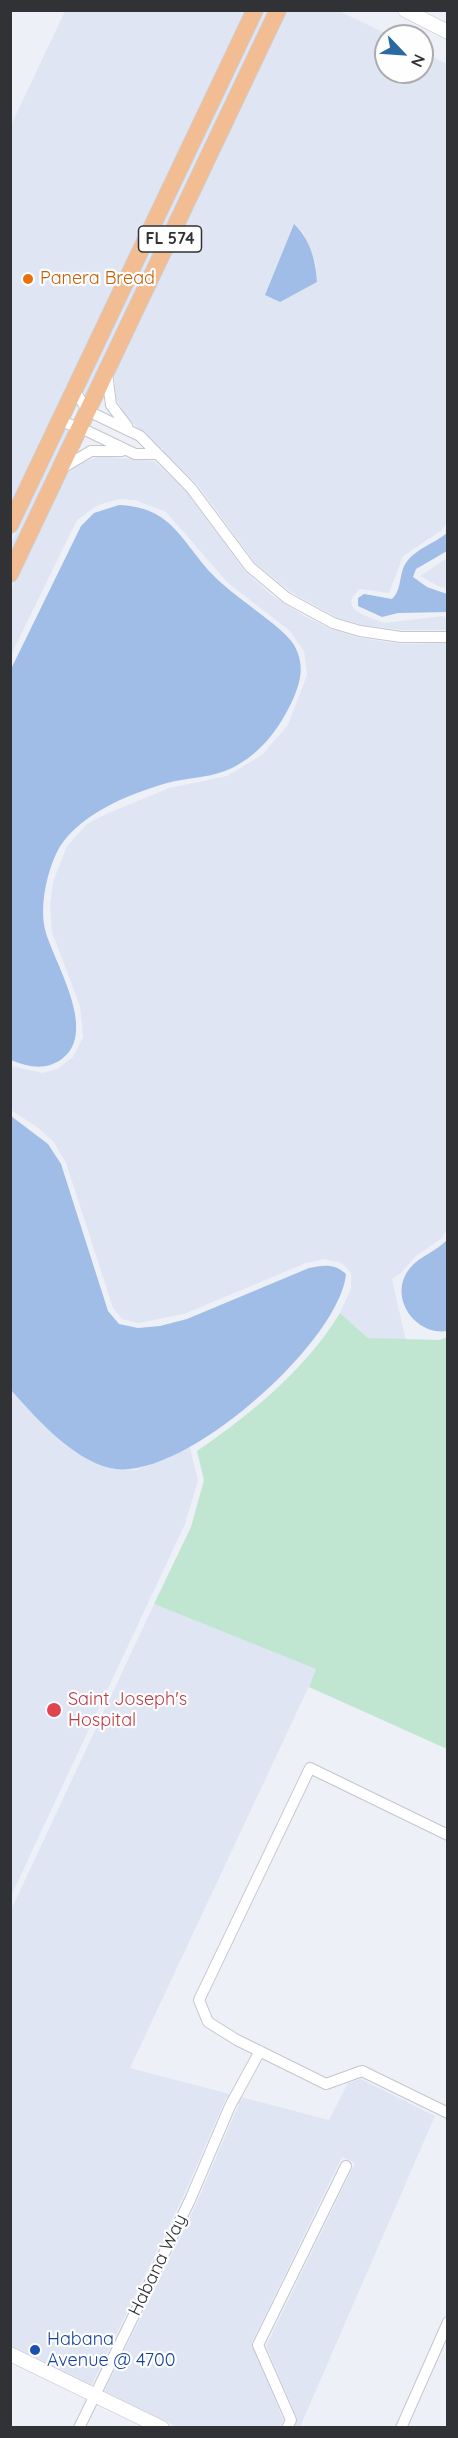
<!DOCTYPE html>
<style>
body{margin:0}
#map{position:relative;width:458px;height:2438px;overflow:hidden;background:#eef0f8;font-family:Quicksand,sans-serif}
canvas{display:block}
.frame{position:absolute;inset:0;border:12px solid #313235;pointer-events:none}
.north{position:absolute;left:374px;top:24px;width:60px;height:60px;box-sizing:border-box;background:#fefefe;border:2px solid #acacae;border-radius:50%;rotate:115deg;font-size:16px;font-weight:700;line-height:24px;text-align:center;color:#313235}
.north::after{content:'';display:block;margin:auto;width:21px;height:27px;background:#2b6aa1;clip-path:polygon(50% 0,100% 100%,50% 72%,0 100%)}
</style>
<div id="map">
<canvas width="458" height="2438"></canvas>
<div class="frame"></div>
<div class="north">N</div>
</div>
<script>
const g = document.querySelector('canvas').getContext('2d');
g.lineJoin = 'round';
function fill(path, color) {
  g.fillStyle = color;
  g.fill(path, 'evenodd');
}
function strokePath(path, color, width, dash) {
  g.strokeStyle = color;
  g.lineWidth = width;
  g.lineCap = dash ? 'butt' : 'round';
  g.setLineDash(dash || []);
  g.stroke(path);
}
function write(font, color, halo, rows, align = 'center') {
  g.font = font + ' Quicksand,sans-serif';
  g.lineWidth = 4.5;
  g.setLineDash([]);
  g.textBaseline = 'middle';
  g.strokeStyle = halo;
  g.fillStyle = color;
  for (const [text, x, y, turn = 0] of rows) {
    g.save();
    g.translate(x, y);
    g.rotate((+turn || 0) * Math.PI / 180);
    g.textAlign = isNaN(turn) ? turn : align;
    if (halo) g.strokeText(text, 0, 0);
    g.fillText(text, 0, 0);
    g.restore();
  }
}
const built = new Path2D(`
 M 65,11 L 247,11 L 69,385 L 65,387 L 66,390 L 11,509 L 11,125 Z
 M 263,11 L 270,11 L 102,366 L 99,366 L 87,397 L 82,390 Z
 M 286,11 L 339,11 L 391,36 L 386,36 L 386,72 L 422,72 L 422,51 L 447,64 L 447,522 L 442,530 L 403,556 L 389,593 L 360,589 L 353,596 L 351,603 L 354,609 L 363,615 L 384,623 L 442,616 L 447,618 L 447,630 L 401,630 L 362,625 L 336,617 L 291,592 L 255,563 L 197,484 L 163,452 L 163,448 L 159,448 L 125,416 L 116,398 L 114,374 ZM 294,225 L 303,232 L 316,264 L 317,282 L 265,295 Z
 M 63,429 L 71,431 L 51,467 L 11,557 L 11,543 Z
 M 100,456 L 154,461 L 186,491 L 245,571 L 270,594 L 304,616 L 331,629 L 360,638 L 401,644 L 447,643 L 447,1228 L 442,1238 L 416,1256 L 401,1273 L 392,1279 L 406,1341 L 368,1338 L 340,1313 L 351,1288 L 351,1273 L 342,1263 L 324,1259 L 306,1263 L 184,1314 L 138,1323 L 122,1319 L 113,1308 L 66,1163 L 53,1141 L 37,1127 L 11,1110 L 11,1066 L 43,1073 L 57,1069 L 73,1057 L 83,1037 L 80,1006 L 52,932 L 50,905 L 53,882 L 67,846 L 87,824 L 106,814 L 169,788 L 227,776 L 262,755 L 288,725 L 307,675 L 304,651 L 290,631 L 228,583 L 166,512 L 135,500 L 119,499 L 98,505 L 77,520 L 11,655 L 10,591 L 67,473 L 79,464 Z
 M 447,558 L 447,588 L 440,587 L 420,576 Z
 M 11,1390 L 55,1435 L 76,1452 L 109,1468 L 136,1470 L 190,1448 L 198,1480 L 185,1524 L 11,1896 Z
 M 154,1604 L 317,1669 L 130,2068 L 329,2120 L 348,2083 L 361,2079 L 435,2116 L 300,2427 L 295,2427 L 297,2418 L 266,2346 L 355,2163 L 342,2157 L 252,2342 L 283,2420 L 279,2427 L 177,2427 L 104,2392 L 194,2209 L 239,2104 L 226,2098 L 183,2197 L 91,2386 L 11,2347 L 11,1910 Z`);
const green = new Path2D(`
 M 340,1313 L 368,1338 L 440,1340 L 447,1337 L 447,1749 L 309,1687 L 316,1669 L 154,1604 L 191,1527 L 204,1480 L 197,1451 C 251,1414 305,1370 340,1313 Z`);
const water = new Path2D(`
 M 294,224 C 310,239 316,261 317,282 L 280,302 L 265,295 Z
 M 119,505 C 172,507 181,541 212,574 C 231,595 284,627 294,645 C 304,663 302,678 294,697 C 280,729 258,758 225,771 C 206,778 186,778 167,783 C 128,794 74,816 56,854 C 46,876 39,909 46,933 C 56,966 98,1032 62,1059 C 45,1071 28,1067 11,1060 L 11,669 L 81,526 L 94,513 Z
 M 447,533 L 447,551 L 416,569 L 413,577 L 427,587 L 447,594 L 447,612 L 398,613 L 382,617 L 358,606 L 358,598 L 364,594 L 392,599 C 403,589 398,571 408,560 C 418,548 435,543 447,533 Z
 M 11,1116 L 48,1144 L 61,1164 L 108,1311 L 119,1324 L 138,1328 L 160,1326 L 187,1319 L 309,1268 C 323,1265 335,1263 346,1274 C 340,1342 180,1485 110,1468 C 72,1459 36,1418 11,1390 Z
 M 447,1240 L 447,1331 C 415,1336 387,1296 410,1268 C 420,1256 437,1251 447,1240 Z`);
const minor = new Path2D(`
 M 107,373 L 111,405 L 127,426
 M 74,390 L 88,411 L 140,436 L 191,488 L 250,567 L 287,598 L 333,623 L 360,631 L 401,637 L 448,637
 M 59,421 L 81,428 L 135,454 L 157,454
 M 64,467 L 91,451 L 122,451
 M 448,1835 L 310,1768 L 199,2000 L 208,2022 L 237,2040 L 326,2084 L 362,2071 L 448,2113
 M 79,2428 L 190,2200 L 230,2106 L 260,2051
 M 287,2428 L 291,2420 L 258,2345 L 346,2166
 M 401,2428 L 448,2322`);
const tertiary = new Path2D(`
 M 405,10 L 448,32
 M 10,2354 L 162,2428`);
const primary = new Path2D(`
 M 10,525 L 255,10
 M 10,574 L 278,10`);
const markers = [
 [28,279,6,"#e8710a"],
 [54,1710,8,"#e0444e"],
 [35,2350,6,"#1a4fb4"]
];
const shields = [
 [170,239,63]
];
const shieldNames = [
 ["FL 574",170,239]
];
const foodNames = [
 ["Panera Bread",40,279]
];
const healthNames = [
 ["Saint Joseph's",68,1700],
 ["Hospital",68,1721]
];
const streetNames = [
 ["Habana Way",158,2265,-64]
];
const transitNames = [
 ["Habana",47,2340],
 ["Avenue @ 4700",47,2361]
];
fill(built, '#e0e5f4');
fill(green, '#c0e6d1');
fill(water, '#a0bde7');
strokePath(minor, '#c4c6ce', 12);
strokePath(tertiary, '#c4c6ce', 15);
strokePath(primary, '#cececf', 18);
strokePath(minor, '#fff', 10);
strokePath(tertiary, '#fff', 14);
strokePath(primary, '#f2bd92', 16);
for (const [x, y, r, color] of markers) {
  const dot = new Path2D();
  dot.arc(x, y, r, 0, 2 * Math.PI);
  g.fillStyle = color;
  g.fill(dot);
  strokePath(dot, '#fefefe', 2);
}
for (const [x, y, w] of shields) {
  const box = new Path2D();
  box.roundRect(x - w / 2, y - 13, w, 26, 4.5);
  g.fillStyle = '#fefefe';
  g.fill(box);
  strokePath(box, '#313235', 1.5);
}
write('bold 16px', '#313235', null, shieldNames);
write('18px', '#c56008', '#fefefe', foodNames, 'left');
write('18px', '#be3a42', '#fefefe', healthNames, 'left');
write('18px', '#313235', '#fefefe', streetNames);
write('18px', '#164399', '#fefefe', transitNames, 'left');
</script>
